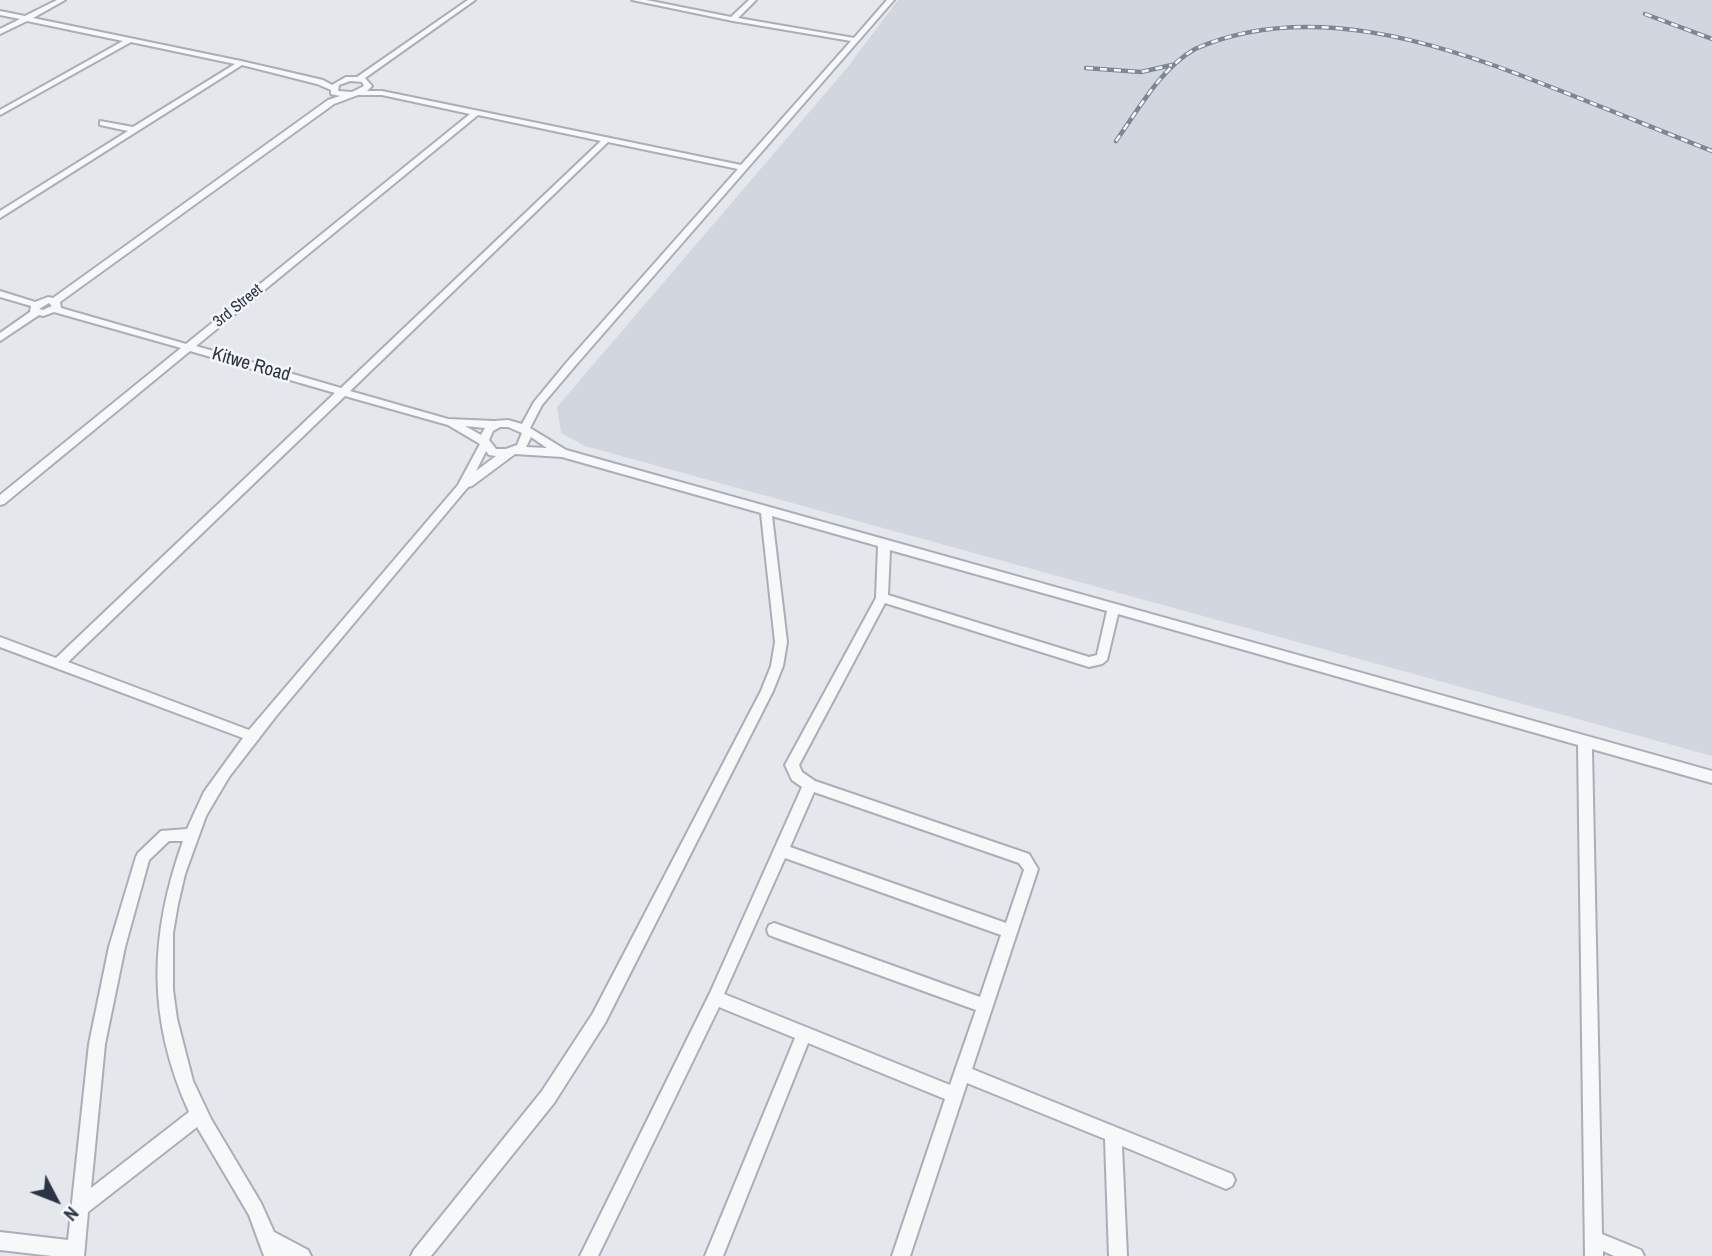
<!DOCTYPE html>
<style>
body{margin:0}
#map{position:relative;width:1712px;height:1256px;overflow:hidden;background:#e4e7ec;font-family:"Archivo Narrow",sans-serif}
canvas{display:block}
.north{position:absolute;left:21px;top:1165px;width:70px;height:70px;-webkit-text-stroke:5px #f4f6f9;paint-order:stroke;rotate:132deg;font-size:19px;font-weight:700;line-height:28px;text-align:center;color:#2b3445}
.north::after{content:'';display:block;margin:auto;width:24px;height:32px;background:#2b3445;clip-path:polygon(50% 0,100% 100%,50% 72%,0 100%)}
</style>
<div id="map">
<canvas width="1712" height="1256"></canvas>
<div class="north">N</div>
</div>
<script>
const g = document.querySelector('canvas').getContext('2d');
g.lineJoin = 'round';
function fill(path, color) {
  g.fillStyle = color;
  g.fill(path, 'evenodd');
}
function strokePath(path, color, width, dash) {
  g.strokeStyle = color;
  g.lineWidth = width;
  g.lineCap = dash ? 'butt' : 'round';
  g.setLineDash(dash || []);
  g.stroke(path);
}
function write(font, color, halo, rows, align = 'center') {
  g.font = font + ' "Archivo Narrow",sans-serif';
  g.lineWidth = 5;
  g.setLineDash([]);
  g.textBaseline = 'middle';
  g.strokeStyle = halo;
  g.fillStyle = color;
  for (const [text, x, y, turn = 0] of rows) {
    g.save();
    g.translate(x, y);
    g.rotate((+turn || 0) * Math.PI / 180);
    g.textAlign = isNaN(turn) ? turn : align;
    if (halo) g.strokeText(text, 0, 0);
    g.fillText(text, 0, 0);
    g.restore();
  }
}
const built = new Path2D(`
 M 898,0 L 1712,0 L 1712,756 L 585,446 L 561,433 L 557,407 L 847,68 Z`);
const minor = new Path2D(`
 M 57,0 L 65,0 L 33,18 L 241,61 L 323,80 L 332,85 L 346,77 L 357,77 L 468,0 L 475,0 L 365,78 L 372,86 L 367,91 L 382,91 L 741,165 L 851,41 L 733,21 L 632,0 L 646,0 L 731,17 L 749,0 L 756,0 L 738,18 L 854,38 L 887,0 L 894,0 L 575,366 L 542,405 L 530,428 L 566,450 L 1712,771 L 1712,783 L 1592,749 L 1602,1234 L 1641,1250 L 1644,1256 L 1614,1256 L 1603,1251 L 1603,1256 L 1585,1256 L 1578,745 L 1118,614 L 1107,660 L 1102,664 L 1089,667 L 885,603 L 799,765 L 802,772 L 815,781 L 1029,854 L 1038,869 L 972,1069 L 1232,1174 L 1235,1180 L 1232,1186 L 1226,1189 L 1122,1146 L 1127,1256 L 1109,1256 L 1105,1139 L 967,1083 L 910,1256 L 892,1256 L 945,1099 L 808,1043 L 723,1256 L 705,1256 L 795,1038 L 719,1007 L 598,1256 L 580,1256 L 710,993 L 802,787 L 792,780 L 785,765 L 876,598 L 878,546 L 772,516 L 787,642 L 783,666 L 773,691 L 605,1023 L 554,1103 L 431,1256 L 411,1256 L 414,1250 L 542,1091 L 593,1013 L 761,691 L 771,666 L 775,642 L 761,513 L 562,457 L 515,454 L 472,486 L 468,487 L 277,715 L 229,777 L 206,816 L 185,874 L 178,904 L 173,933 L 173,990 L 177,1019 L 193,1081 L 211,1119 L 261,1203 L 274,1232 L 308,1250 L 311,1256 L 264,1256 L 249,1215 L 197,1127 L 88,1212 L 84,1256 L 52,1256 L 0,1250 L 0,1232 L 68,1240 L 89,1044 L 109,947 L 136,857 L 138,853 L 161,831 L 187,829 L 204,792 L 243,738 L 0,647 L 0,637 L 56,658 L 335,393 L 190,351 L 4,504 L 0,505 L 0,495 L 181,348 L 54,312 L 43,316 L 39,315 L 0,341 L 0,333 L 30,312 L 31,306 L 0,297 L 0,291 L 35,302 L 48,297 L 53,298 L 328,100 L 340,96 L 331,94 L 331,90 L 317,84 L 242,65 L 0,218 L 0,211 L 128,131 L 100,125 L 100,121 L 133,127 L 235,64 L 131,42 L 0,115 L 0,110 L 123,41 L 27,21 L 0,34 L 0,29 L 20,19 L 0,15 L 0,11 L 25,16 ZM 350,81 L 362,82 L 364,86 L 352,92 L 338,91 L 339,85 ZM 358,95 L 382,95 L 470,114 L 186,344 L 61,308 L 60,302 L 334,104 ZM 478,115 L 601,141 L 341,388 L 196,346 ZM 608,142 L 738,169 L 567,362 L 534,402 L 522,424 L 508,420 L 494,421 L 448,419 L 350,391 ZM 49,303 L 52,306 L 43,310 L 39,309 ZM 345,396 L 448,425 L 480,444 L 458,485 L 249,730 L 68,662 ZM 465,426 L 485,428 L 481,435 ZM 500,427 L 508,427 L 522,433 L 517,445 L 506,449 L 496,449 L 489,440 L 493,431 ZM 531,437 L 547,448 L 526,447 ZM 486,451 L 489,455 L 496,456 L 476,471 ZM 890,550 L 1107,611 L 1097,655 L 1089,657 L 888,595 ZM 814,792 L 1019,863 L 1024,870 L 1006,923 L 790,847 ZM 169,841 L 183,841 C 149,936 147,1019 189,1112 L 91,1188 L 105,1044 L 125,947 L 149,860 ZM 785,858 L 1001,935 L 980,997 L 774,923 L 769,925 L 767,930 L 769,935 L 774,937 L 976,1010 L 950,1085 L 724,994 Z`);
const rail = new Path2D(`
 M 1645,14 L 1712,39
 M 1086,68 L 1141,72 L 1172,65
 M 1116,141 C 1139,109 1160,69 1195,49 C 1306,0 1438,42 1543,84 C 1600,106 1656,129 1712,151`);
const farStreetnames = [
 ["3rd Street",238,306,-39]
];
const streetNames = [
 ["Kitwe Road",251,365,16]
];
fill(built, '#d2d6de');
strokePath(minor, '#a9aeb7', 4);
fill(minor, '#f7f8fa');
strokePath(rail, '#7d8696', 4.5);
strokePath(rail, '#f4f6f9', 2.5, [7]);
write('16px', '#2b3445', '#f4f6f9', farStreetnames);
write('19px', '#2b3445', '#f4f6f9', streetNames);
</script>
